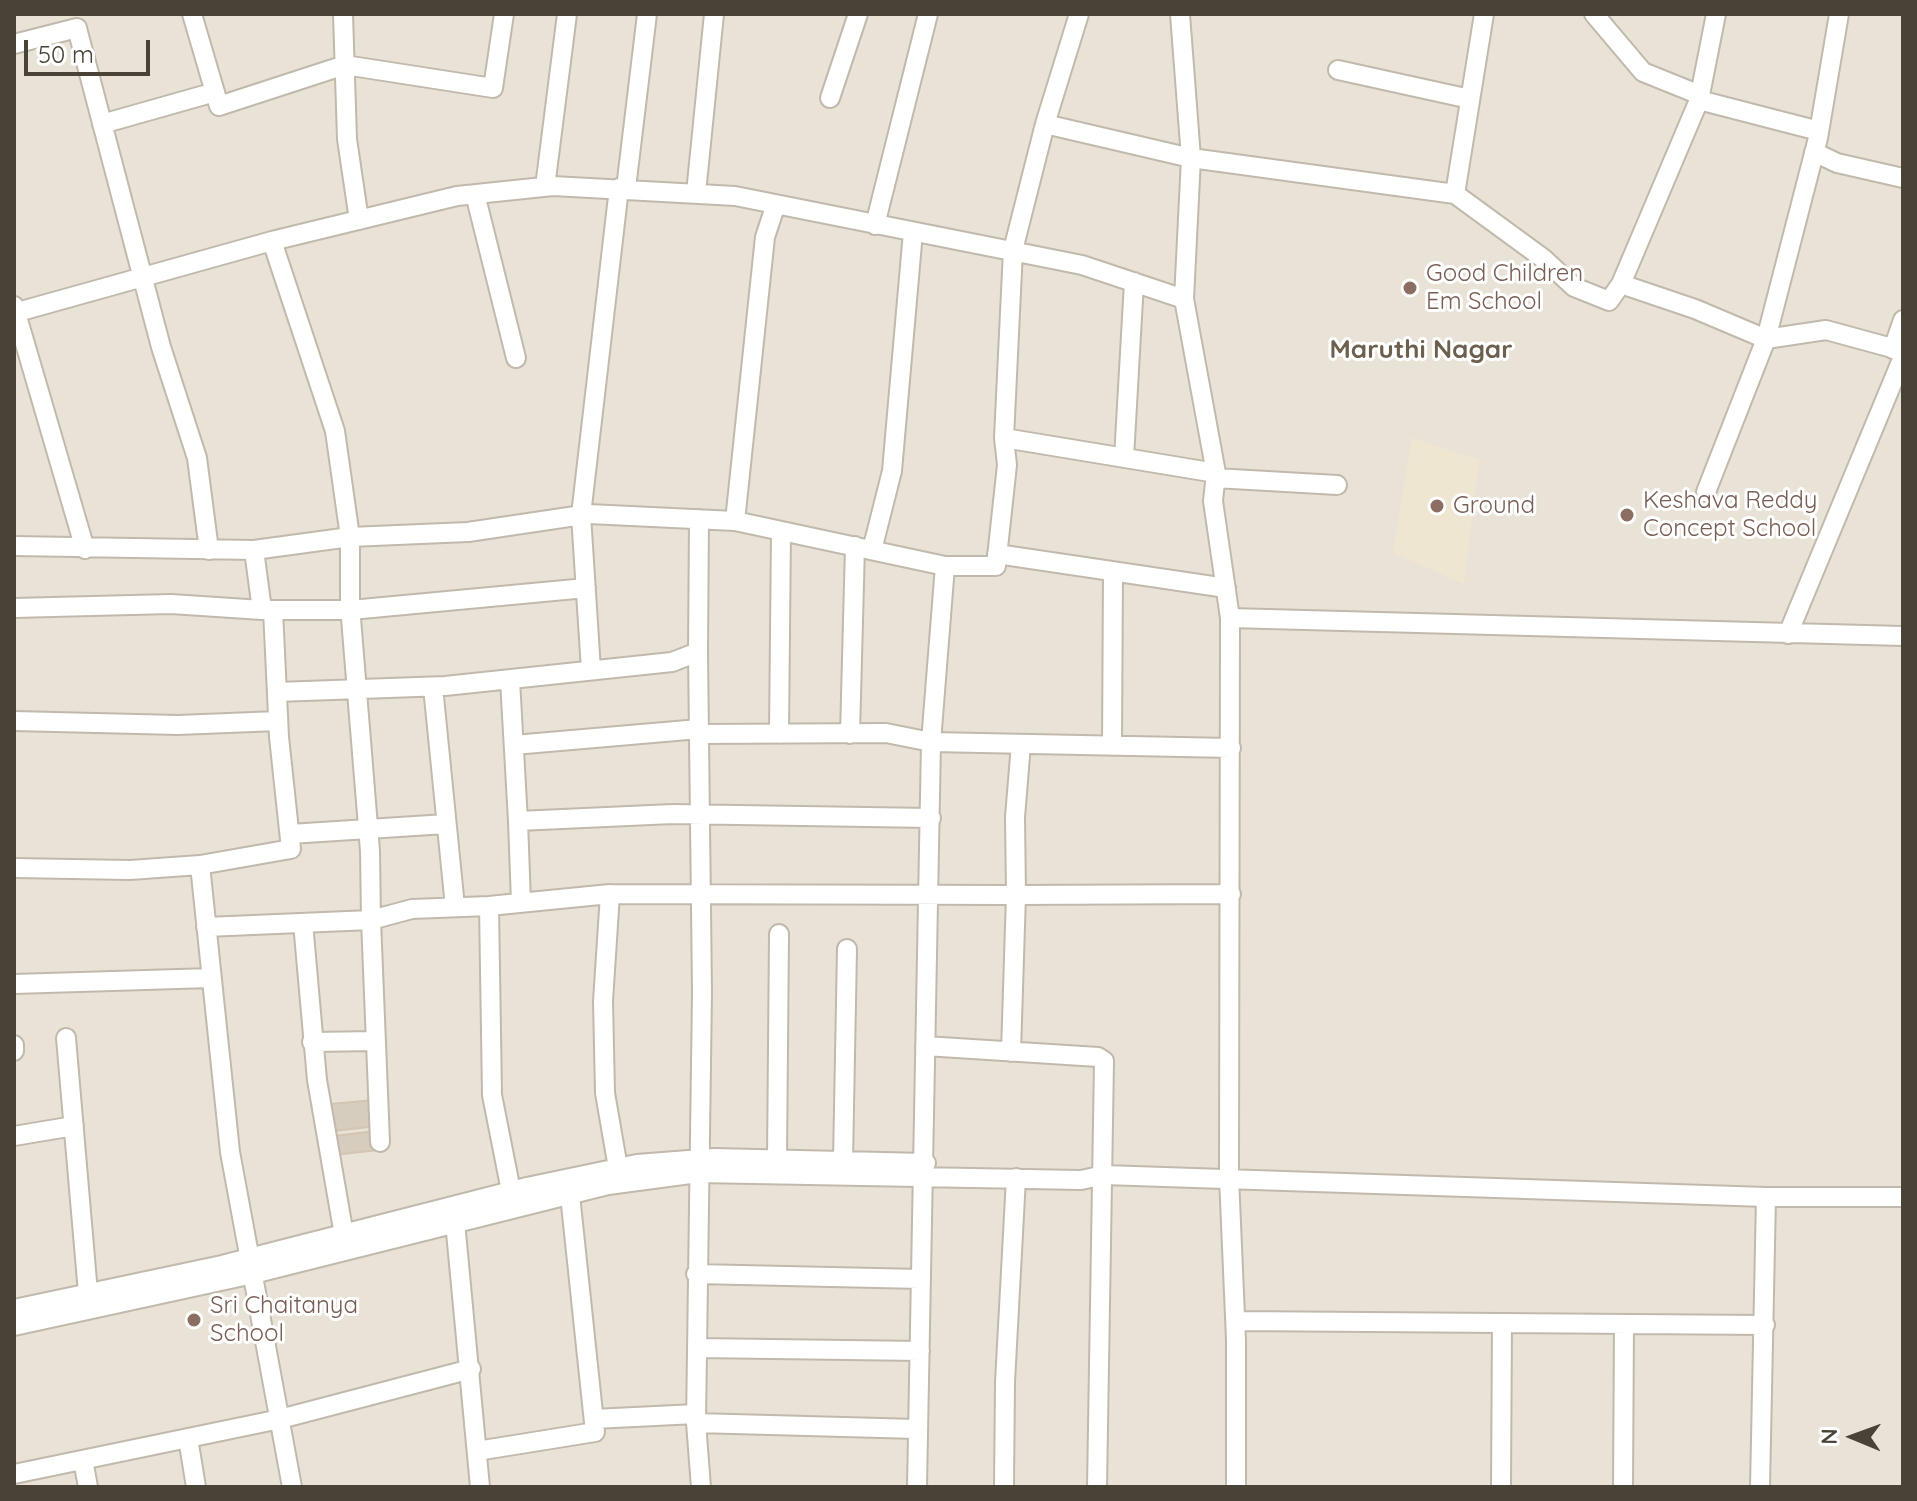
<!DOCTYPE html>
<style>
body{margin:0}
#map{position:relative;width:1917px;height:1501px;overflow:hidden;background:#f5f1e9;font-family:Quicksand,sans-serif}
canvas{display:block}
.frame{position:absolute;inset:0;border:16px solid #494237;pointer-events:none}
.north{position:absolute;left:1813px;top:1397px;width:80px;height:80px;-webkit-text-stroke:6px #fff;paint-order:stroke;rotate:271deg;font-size:22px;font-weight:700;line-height:32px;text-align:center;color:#494237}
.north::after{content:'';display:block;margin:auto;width:28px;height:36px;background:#494237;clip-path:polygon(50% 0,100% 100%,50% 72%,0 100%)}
.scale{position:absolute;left:24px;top:40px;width:126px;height:36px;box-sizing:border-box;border:4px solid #494237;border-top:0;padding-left:10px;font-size:24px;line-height:28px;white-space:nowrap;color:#494237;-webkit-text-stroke:6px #fff;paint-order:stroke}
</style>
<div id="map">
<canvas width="1917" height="1501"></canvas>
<div class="frame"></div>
<div class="north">N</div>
<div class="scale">50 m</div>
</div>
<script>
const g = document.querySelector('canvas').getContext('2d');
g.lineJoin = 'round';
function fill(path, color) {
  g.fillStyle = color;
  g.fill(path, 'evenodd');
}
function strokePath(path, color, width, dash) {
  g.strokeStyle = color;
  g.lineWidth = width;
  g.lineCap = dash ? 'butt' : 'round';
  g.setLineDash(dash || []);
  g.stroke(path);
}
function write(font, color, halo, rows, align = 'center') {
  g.font = font + ' Quicksand,sans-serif';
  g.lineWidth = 6;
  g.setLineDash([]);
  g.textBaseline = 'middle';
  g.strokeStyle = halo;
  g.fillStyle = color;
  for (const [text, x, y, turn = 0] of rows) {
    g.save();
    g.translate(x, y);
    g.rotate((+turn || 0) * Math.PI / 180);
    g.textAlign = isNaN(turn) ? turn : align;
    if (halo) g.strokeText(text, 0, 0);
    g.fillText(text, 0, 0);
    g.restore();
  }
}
const residential = new Path2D(`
 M 14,14 L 1903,14 L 1903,1487 L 14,1487 Z`);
const education = new Path2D(`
 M 1412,438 L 1479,460 L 1464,584 L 1393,552 Z`);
const building = new Path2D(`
 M 374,1100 L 377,1126 L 334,1131 L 331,1104 Z
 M 376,1131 L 378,1150 L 334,1155 L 333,1136 Z`);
const minor = new Path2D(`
 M 192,14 L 219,106 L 345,65 L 493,88 L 504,14
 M 343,14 L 347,139 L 359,220
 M 1180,14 L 1191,158 L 1184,299 L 1216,473 L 1213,501 L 1230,618 L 1229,1177 L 1236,1340 L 1236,1487
 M 1594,14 L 1643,72 L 1700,95
 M 1716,14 L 1699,100 L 1819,131
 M 14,44 L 77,28 L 161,347 L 197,458 L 209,550
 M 1338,70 L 1470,99
 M 830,98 L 858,14
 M 102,124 L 215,92
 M 1045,124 L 1079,14
 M 1814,152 L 1837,163 L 1903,178
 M 545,187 L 567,14
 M 626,188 L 647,14
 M 696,193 L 714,14
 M 475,194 L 516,358
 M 1455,194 L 1484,14
 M 775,207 L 765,237 L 735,521 L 945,566 L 931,742 L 917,1487
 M 875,225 L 928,14
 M 272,241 L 335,431 L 350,537 L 350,606 L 370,851 L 371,920 L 412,909 L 489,906
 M 1621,284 L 1699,100
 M 14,306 L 85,549
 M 14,313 L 272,241 L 457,196 L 553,186 L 735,196 L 1082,265 L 1184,299
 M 1893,349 L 1903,320
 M 1004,438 L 1216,473
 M 1124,458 L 1134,282
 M 1215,478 L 1337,485
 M 1706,492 L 1766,339 L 1818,138 L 1839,14
 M 14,546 L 254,550
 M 872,550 L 892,471 L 913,232
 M 997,554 L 1226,588
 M 945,566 L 996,566 L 1007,465 L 1004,438 L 1013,250 L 1045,124 L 1191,158 L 1455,194 L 1544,259 L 1574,287 L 1609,301 L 1621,284 L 1695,309 L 1766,339 L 1826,330 L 1903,351
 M 14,608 L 171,604 L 262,610 L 254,550 L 350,537 L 468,532 L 589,514 L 735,521
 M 262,610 L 351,610 L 586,588
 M 273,610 L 279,737 L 291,849 L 200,865 L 230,1152 L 292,1487
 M 1230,618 L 1903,636
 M 1788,634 L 1903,357
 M 698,652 L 699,519
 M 591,670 L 581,515 L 619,188
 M 510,680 L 518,821
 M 433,687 L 455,907
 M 277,692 L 445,686 L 672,662 L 698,652 L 702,992 L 696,1423 L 701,1487
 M 14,721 L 178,725 L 278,721
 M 699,734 L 886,733 L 931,742 L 1231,748
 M 779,734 L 781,531
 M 850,734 L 855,546
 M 514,745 L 699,729
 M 1112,746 L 1113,573
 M 290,834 L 446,824
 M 14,868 L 130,870 L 200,865
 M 610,894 L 1016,895 L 1015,817 L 1021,744
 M 521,902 L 518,821 L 673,814 L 931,818
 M 303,923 L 317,1080 L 344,1235
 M 206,927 L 371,920 L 380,1142
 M 14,984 L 211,978
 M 66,1038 L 88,1293
 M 312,1042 L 376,1041
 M 14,1045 L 14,1051
 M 925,1046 L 1098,1057 L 1104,1061 L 1097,1487
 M 1011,1052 L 1016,895 L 1231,894
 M 14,1136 L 74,1126
 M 777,1159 L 779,934
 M 843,1161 L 847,949
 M 511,1191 L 492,1095 L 489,906 L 610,894 L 603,1001 L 605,1093 L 618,1168
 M 454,1211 L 480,1487
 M 696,1274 L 921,1279
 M 14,1309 L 222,1265 L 527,1187 L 637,1164 L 714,1158 L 926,1163
 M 1236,1321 L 1765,1325
 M 14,1326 L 253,1274 L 608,1185 L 698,1173 L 1081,1180 L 1104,1175 L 1766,1197 L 1903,1197
 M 698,1348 L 920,1351
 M 594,1419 L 696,1414
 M 696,1423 L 917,1429
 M 188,1438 L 196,1487
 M 477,1451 L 595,1432 L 570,1195
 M 83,1460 L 88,1487
 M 14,1474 L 280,1419 L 471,1369
 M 1004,1487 L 1005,1382 L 1016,1178
 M 1501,1487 L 1502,1323
 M 1623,1487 L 1624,1324
 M 1760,1487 L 1766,1197`);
const markers = [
 [1410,288,8,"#8d6e63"],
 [1437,506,8,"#8d6e63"],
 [1627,515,8,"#8d6e63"],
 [194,1320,8,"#8d6e63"]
];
const educationNames = [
 ["Good Children",1426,274],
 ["Em School",1426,302],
 ["Keshava Reddy",1643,501],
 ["Concept School",1643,529],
 ["Ground",1453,506],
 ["Sri Chaitanya",210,1306],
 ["School",210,1334]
];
const neighbourhoodNames = [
 ["Maruthi Nagar",1421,350]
];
fill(residential, '#e9e3d7');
fill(education, '#efe6d2');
fill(building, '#d7cdbe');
strokePath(building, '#d2c5b1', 2);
strokePath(minor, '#c1b9ab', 22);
strokePath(minor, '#fff', 18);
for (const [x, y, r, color] of markers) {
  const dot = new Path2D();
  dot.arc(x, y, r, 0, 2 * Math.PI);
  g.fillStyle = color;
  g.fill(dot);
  strokePath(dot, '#fff', 3);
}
write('24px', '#785e54', '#fff', educationNames, 'left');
write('bold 26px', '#6c5f4d', '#fff', neighbourhoodNames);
</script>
